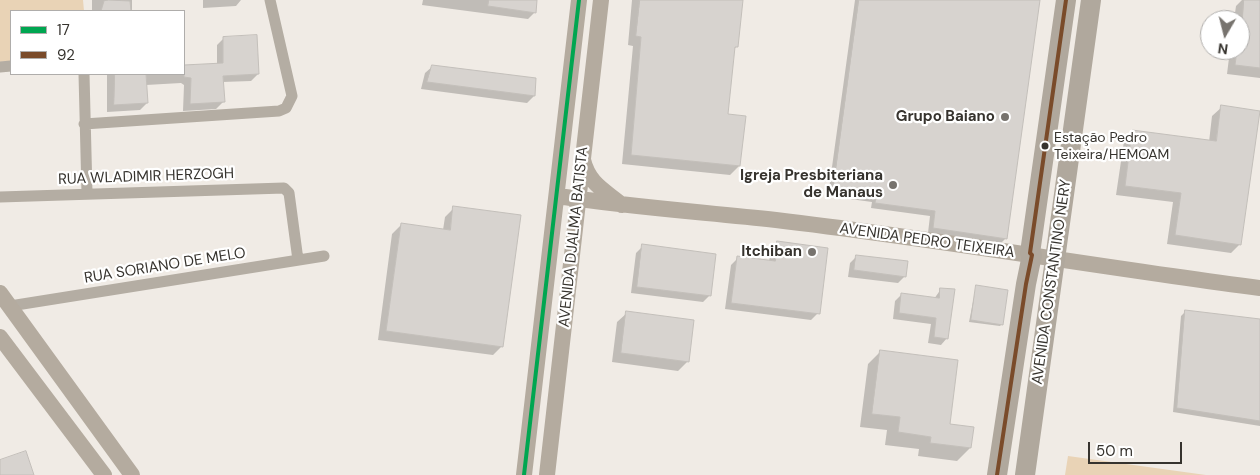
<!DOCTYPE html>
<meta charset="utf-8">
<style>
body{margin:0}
#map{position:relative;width:1260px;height:475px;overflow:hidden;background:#f0ebe5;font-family:"DM Sans",sans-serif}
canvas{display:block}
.legend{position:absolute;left:10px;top:10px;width:175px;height:65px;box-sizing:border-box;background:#fff;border:1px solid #afadab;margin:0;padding:6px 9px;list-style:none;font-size:15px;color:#36332e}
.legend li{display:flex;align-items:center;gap:10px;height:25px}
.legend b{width:25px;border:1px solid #afadab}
.north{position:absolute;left:1200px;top:10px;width:50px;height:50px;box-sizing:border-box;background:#fff;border:1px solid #afadab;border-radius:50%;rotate:188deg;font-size:14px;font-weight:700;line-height:20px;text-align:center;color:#36332e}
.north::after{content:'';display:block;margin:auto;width:18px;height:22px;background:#77736e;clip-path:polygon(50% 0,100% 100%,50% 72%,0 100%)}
.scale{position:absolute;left:1088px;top:442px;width:94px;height:22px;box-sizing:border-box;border:2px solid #36332e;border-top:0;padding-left:6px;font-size:15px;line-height:18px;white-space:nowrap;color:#36332e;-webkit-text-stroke:4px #fff;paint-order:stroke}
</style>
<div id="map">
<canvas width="1260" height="475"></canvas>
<ul class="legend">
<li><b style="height:6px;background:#00a651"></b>17</li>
<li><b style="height:6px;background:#7a4b2a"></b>92</li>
</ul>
<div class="north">N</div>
<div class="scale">50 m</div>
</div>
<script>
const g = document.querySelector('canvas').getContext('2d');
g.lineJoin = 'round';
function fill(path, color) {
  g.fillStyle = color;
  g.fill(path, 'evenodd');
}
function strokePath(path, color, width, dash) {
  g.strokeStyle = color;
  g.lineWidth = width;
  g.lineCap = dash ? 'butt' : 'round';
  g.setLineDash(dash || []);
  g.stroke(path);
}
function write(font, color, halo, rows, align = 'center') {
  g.font = font + ' "DM Sans",sans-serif';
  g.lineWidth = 4.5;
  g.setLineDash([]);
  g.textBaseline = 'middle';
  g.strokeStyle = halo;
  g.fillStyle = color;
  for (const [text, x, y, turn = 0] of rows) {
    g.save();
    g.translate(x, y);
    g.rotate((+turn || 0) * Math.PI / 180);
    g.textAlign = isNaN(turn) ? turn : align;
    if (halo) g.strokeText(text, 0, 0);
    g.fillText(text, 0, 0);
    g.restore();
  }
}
const green = new Path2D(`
 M 0,0 L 83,0 L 84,11 L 11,11 L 11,61 L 0,62 Z
 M 1068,456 L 1206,475 L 1065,475 Z`);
const shadow = new Path2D(`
 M 92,0 L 132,0 L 132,11 L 92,11 Z
 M 203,0 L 241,0 L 236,6 L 203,8 Z
 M 423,0 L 536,0 L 535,12 L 528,19 L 422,5 Z
 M 632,0 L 742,0 L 737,46 L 733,50 L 726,115 L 739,166 L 730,175 L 622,164 L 633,46 L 628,45 Z
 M 855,0 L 1039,0 L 1006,238 L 1001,243 L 928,233 L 930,216 L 871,208 L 872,202 L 828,196 Z
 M 1242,0 L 1260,0 L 1260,78 L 1227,74 L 1230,50 L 1240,50 L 1240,20 L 1234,20 L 1236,6 Z
 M 224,38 L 258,74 L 251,81 L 222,82 L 223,102 L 216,109 L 183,111 L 184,85 L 181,83 L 146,85 L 147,103 L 140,110 L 107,112 L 107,74 L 184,74 L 184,66 L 217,65 L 217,45 Z
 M 433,66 L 535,79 L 534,96 L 527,103 L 421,89 L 425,73 Z
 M 1222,107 L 1240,244 L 1231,253 L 1167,244 L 1173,202 L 1116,195 L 1124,141 L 1133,131 L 1209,142 L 1212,116 Z
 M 454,208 L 502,346 L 493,355 L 378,340 L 392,234 L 401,225 L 443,230 L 445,217 Z
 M 778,243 L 818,313 L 811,320 L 725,309 L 731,265 L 738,258 L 769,261 L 771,250 Z
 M 643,246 L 710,295 L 703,302 L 631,293 L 636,253 Z
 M 857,256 L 905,276 L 898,283 L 848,277 L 850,263 Z
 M 976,287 L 1002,324 L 1000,326 L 969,322 Z
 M 941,289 L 947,338 L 941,345 L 928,343 L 931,324 L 893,319 L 895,301 L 902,294 L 934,299 Z
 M 1186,311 L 1260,320 L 1260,426 L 1173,412 L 1181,316 Z
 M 627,313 L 688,361 L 678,371 L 612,362 L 617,322 Z
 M 881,351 L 970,448 L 957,461 L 918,456 L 919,449 L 885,445 L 887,430 L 860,427 L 868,364 Z`);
const building = new Path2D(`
 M 109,0 L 130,1 L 131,11 L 101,11 L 104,1 Z
 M 489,0 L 537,0 L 536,13 L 488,6 Z
 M 640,0 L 743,0 L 738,47 L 735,47 L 728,114 L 746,116 L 740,166 L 631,155 L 641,37 L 636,36 Z
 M 859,0 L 1040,0 L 1007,239 L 933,228 L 935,211 L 875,203 L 876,197 L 833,191 Z
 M 1244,0 L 1260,0 L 1260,68 L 1235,65 L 1237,50 L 1240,50 Z
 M 257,35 L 259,74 L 223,76 L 225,102 L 190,104 L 191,78 L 184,77 L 184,65 L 223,63 L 223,37 Z
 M 432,65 L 536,78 L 535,96 L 427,82 Z
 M 115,74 L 146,74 L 148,103 L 114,105 Z
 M 1221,105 L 1260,111 L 1241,245 L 1175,235 L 1181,193 L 1125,186 L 1132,130 L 1216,141 Z
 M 453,206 L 521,215 L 503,347 L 386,331 L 401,223 L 450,230 Z
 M 777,241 L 828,248 L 820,314 L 731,303 L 737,256 L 775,261 Z
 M 642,244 L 716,254 L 711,296 L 637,287 Z
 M 856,255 L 908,261 L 906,277 L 854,270 Z
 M 976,285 L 1008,290 L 1003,325 L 971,320 Z
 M 940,288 L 955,289 L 948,339 L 934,337 L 936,318 L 899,313 L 901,293 L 939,298 Z
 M 1185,310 L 1260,319 L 1260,421 L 1177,408 Z
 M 626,311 L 694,320 L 689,362 L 621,353 Z
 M 880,350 L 958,360 L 950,424 L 974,427 L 971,448 L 930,443 L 931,437 L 898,432 L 900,417 L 872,414 Z
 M 26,451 L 34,475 L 0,475 L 0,460 Z`);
const street = new Path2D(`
 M 0,67 L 11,66
 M 84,74 L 87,193
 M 84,124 L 279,111 L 286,108 L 292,96 L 270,0
 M 0,197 L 284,188 L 289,193 L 298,260
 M 10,306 L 324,256`);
const secondary = new Path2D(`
 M 583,160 C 589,184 604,190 622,205
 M 558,196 C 630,207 703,212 776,220 C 938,239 1099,267 1260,288
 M 0,293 L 132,475
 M 0,337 L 104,475
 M 524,475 L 579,0
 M 547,475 L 601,0`);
const highway = new Path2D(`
 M 997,475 L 1026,284 L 1032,255 L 1030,253 L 1066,0
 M 1025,475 L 1091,0`);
const bus1 = new Path2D(`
 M 524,475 L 579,0`);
const bus2 = new Path2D(`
 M 997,475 L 1026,284 L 1032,255 L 1030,253 L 1066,0`);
const markers = [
 [1005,117,5,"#77736e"],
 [1045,146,4.5,"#36332e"],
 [893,185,5,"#77736e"],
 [812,252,5,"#77736e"]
];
const busNames = [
 ["Estação Pedro",1054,138],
 ["Teixeira/HEMOAM",1054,155]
];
const poiNames = [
 ["Grupo Baiano",995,117],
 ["Igreja Presbiteriana",883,176],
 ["de Manaus",883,193],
 ["Itchiban",802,252]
];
const streetNames = [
 ["RUA WLADIMIR HERZOGH",146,177,-2],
 ["AVENIDA DJALMA BATISTA",574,237,-84],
 ["AVENIDA PEDRO TEIXEIRA",927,241,8],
 ["RUA SORIANO DE MELO",165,266,-9],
 ["AVENIDA CONSTANTINO NERY",1052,282,-82]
];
fill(green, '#e9d3b6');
fill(shadow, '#0003');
fill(building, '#d7d3cf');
strokePath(building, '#c3bfba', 1);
strokePath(street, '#b4ada3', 11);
strokePath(secondary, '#b4ab9f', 16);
strokePath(highway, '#b0a89d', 20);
strokePath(bus1, '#00a651', 4);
strokePath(bus2, '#7a4b2a', 4);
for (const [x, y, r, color] of markers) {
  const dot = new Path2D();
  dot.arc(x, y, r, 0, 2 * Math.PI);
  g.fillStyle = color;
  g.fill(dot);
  strokePath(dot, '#fff', 2);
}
write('14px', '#36332e', '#fff', busNames, 'left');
write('bold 15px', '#36332e', '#fff', poiNames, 'right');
write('15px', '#36332e', '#fff', streetNames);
</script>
